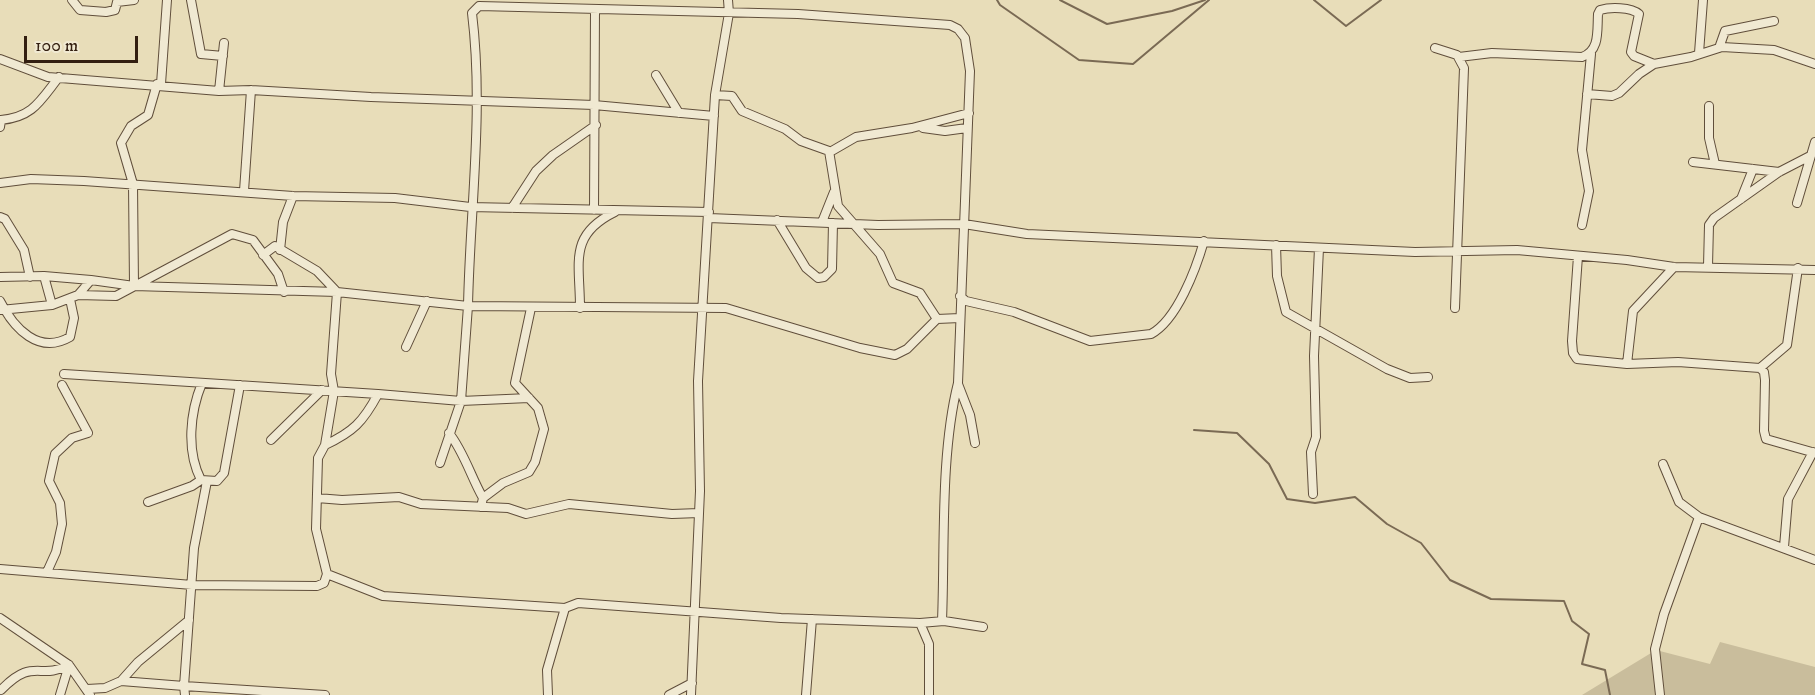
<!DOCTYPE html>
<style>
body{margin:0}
#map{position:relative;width:1815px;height:695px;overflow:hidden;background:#e8ddb9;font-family:"IM FELL DW Pica",serif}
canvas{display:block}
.scale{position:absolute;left:24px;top:36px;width:114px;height:27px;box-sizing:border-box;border:3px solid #331f11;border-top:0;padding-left:8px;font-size:18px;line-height:21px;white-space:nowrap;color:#331f11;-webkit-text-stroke:4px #f0e9d2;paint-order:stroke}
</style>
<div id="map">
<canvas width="1815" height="695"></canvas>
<div class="scale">100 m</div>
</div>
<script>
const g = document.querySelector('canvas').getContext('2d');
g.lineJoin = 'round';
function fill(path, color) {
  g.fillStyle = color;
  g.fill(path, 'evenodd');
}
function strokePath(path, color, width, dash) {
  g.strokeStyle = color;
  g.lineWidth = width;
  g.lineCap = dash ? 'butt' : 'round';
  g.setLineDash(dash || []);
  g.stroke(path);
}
const green = new Path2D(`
 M 1720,642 L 1815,667 L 1815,695 L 1582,695 L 1656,650 L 1710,664 Z`);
const stream = new Path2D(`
 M 997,0 L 1000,5 L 1079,60 L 1133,64 L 1209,0
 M 1060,0 L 1107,24 L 1172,11 L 1205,0
 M 1314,0 L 1346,26 L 1381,0
 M 1194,430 L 1237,433 L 1269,464 L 1287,499 L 1315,503 L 1355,497 L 1387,524 L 1421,543 L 1450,580 L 1491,599 L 1564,601 L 1572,621 L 1589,634 L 1582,664 L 1605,670 L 1610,695`);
const minor = new Path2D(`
 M 72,0 L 80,10 L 106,12 L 115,10 L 117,2 L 134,0
 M 191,0 L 201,54 L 223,56
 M 1435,48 L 1457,55 L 1464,68 L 1455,308
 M 1719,48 L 1725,31 L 1774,21
 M 1699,53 L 1703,0
 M 1459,57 L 1492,53 L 1582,57 C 1600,51 1597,31 1598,14 L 1600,10 C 1610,7 1631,7 1639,14 L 1631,52 L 1634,56 L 1654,64
 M 0,59 L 48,77 L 219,91 L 251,90 L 371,97 L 594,105 L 714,116
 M 656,75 L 679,113
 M 161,84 L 167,0
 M 219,91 L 224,43
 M 1587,94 L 1612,96 L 1619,93 L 1639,74 L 1654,64 L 1691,57 L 1722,47 L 1774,50 L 1815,64
 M 715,95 L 732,96 L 742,111 L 785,129 L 801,141 L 829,151 L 838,206 L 880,254 L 893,283 L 920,293 L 937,319 L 960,318
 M 1709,106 L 1709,138 L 1715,164
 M 0,127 L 1,120 C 33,117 40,101 59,77
 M 923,128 L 945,131 L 967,128
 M 830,152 L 856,137 L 912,128 L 969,113
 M 1693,162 L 1779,172
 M 0,183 L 31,179 L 84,181 L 293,196 L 395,198 L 470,207 L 709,212
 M 244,191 L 251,90
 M 1741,199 L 1753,169
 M 1797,203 L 1815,142
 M 512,208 L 536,171 L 553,155 L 596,125
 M 594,210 L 595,10
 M 0,217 L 5,219 L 24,250 L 30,277
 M 709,218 L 878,225 L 964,224 L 1027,234 L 1415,252 L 1517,250 L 1627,260 L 1674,267 L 1815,270
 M 777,220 L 806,268 L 818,278 L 824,277 L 832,269 L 833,223
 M 822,222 L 834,192
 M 1582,225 L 1589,191 L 1582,150 L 1591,54
 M 1276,245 L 1277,276 L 1286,312 L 1387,369 L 1410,378 L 1428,377
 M 280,250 L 283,222 L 293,196
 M 1578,256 L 1572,341 L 1573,353 L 1577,359 L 1627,364 L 1678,362 L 1760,368 L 1764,372 L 1765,380 L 1764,431 L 1766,439 L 1815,453
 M 1708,266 L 1709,225 L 1714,218 L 1779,172 L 1810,156
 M 0,277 L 44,276
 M 134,286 L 133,184 L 121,143 L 131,126 L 148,115 L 157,84
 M 78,295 L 116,296 L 232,234 L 253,240 L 278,274 L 284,292
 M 960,296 L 966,301 L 1014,312 L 1090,341 L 1151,334 C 1177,320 1196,269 1204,241
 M 0,301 C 14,329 39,355 70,337 L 74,318 L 70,299
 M 52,305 L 44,276 L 91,280
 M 580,308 C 580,262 568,235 615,212
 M 0,310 L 52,305 L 78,295 L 91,280 L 134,286 L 337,292 L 468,306 C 470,208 484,111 472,13 L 479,6 L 798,14 L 950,25 L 958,29 L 965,38 L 970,71 L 958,383 C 940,455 945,546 942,621
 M 406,347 L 427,301
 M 1627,364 L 1633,311 L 1674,267
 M 1760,368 L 1787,345 L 1798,268
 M 64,374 L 378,394
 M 202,383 C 190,412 186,451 201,480 L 217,481 L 224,473 L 240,385
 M 958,384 L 970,415 L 975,443
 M 449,433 C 464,452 471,477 483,498
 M 271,440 L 322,390
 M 325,445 C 353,432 363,422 378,394 L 461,401 L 529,398
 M 440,463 L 461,401 L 468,306 L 726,308 L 860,348 L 895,355 L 907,349 L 937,319
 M 1663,464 L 1679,502 L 1699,517 L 1815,560
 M 1313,494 L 1311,452 L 1316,437 L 1314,356 L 1319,248
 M 317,498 L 342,500 L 399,497 L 421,504 L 508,508 L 526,514 L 569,504 L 672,514 L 699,513
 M 148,502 L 192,486 L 201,480
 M 481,507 L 483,498 L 503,483 L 529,472 L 535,462 L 544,429 L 538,408 L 515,383 L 531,308
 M 1784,547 L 1788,499 L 1813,452
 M 0,569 L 192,585 L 317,586 L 324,583 L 327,574 L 316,529 L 318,458 L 325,445 L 334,391 L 331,374 L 337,292 L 317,271 L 275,246 L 263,255
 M 47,572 L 56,552 L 62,524 L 60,503 L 49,481 L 55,454 L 72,438 L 88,433 L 62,385
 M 327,574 L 383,596 L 565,608
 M 0,618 L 69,665 L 90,695
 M 920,623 L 944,621 L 983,627
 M 121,681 L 138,662 L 189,620
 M 87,689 L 105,688 L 121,681 L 184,686 L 194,548 L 207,481
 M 1,690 C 34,656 39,681 69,665
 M 60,695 L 69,665
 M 185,695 L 184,686 L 325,695
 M 548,695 L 547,670 L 565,608 L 578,603 L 781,618 L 920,623 L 929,644 L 929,695
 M 669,695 L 692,683
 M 691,695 L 700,491 L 698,381 L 715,95 L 729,13 L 728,0
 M 806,695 L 812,619
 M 1660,695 L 1655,649 L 1664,614 L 1699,517`);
fill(green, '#c9bd9c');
strokePath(stream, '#7a6a54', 2);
strokePath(minor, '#604e3b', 10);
strokePath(minor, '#f0e9d2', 8);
</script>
